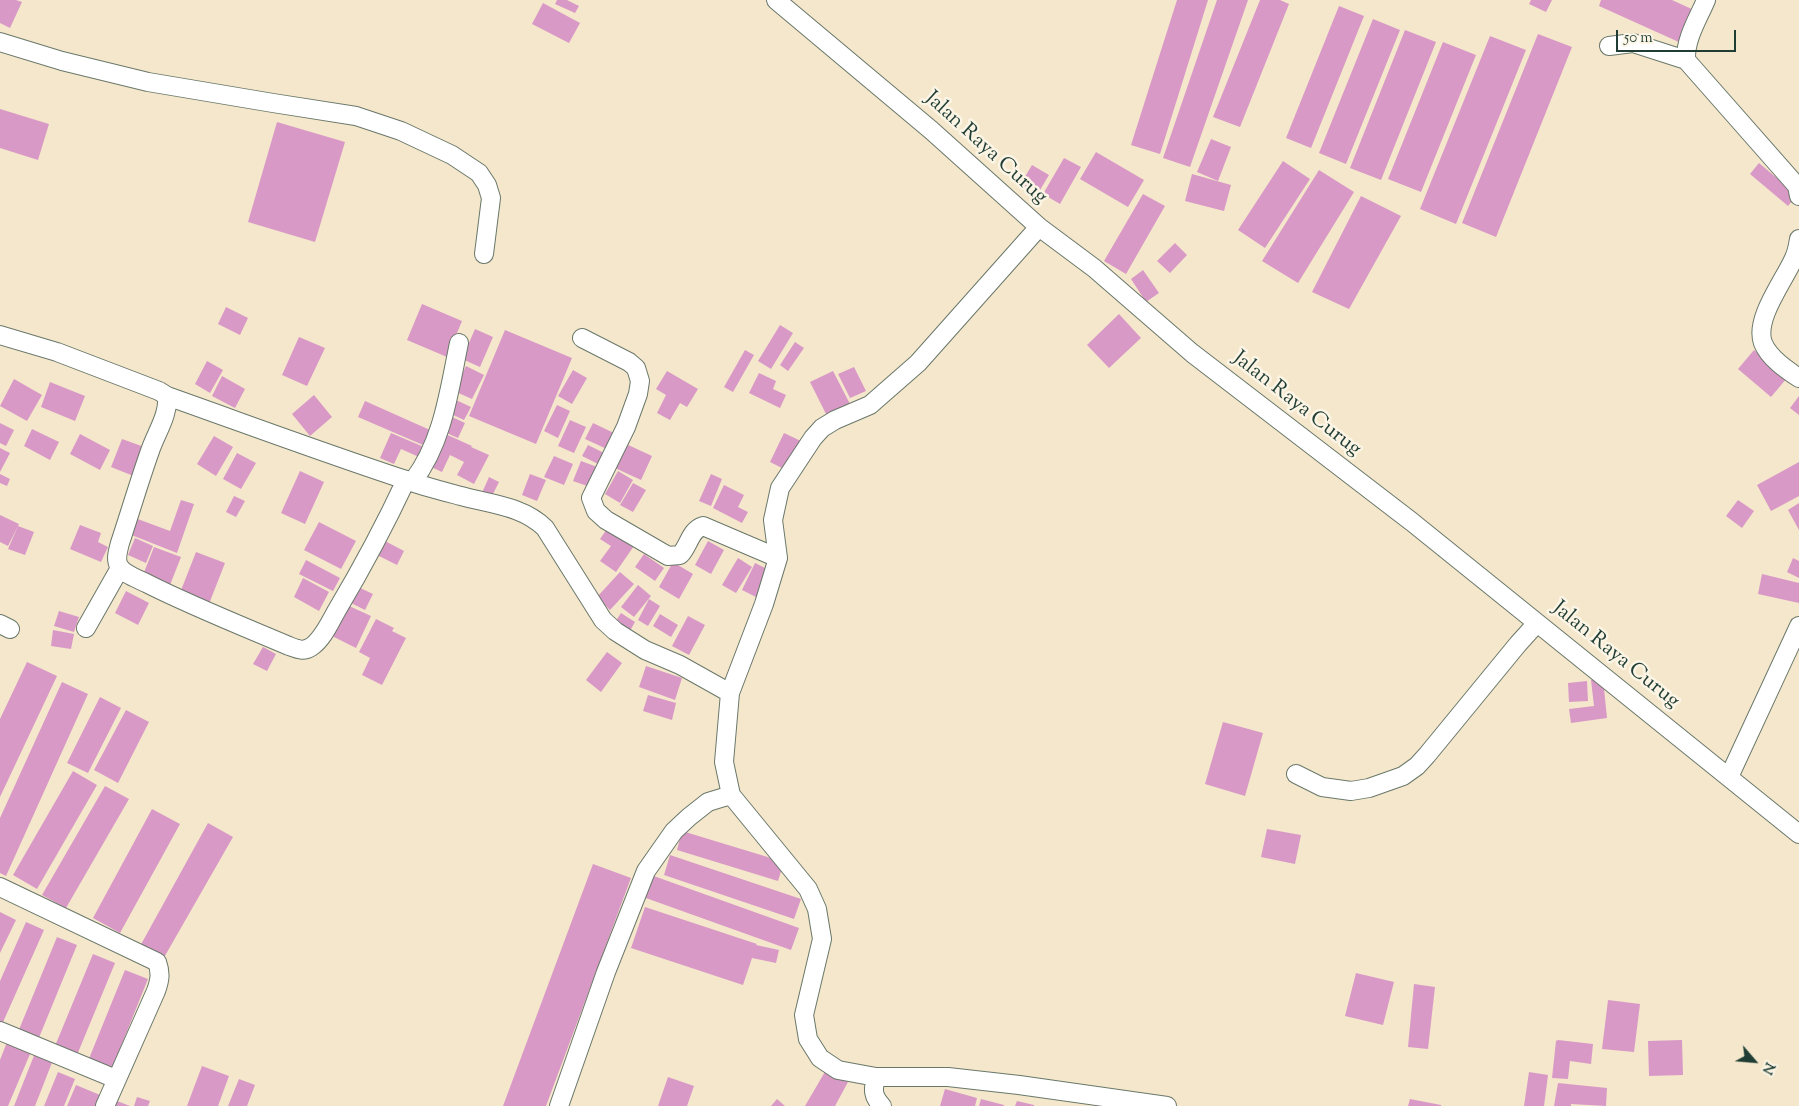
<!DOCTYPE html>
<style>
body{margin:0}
#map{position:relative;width:1799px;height:1106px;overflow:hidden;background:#f4e7cc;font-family:"Sorts Mill Goudy",serif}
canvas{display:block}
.north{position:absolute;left:1729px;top:1036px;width:50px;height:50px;-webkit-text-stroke:4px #fcf5e5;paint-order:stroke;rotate:117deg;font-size:14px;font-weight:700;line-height:20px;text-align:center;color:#1f3d34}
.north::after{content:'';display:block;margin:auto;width:18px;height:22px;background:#1f3d34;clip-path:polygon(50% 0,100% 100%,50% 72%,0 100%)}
.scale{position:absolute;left:1616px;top:30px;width:120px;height:22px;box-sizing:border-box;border:2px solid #1f3d34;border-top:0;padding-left:6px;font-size:15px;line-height:18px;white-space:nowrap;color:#1f3d34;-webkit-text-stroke:4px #fcf5e5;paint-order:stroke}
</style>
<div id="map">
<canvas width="1799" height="1106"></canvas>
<div class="north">N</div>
<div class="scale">50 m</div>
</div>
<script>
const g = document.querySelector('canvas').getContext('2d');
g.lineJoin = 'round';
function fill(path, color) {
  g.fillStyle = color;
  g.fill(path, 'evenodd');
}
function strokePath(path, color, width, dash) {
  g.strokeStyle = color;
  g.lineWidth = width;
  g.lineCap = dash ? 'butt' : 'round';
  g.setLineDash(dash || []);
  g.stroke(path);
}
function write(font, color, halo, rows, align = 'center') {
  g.font = font + ' "Sorts Mill Goudy",serif';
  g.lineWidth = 5;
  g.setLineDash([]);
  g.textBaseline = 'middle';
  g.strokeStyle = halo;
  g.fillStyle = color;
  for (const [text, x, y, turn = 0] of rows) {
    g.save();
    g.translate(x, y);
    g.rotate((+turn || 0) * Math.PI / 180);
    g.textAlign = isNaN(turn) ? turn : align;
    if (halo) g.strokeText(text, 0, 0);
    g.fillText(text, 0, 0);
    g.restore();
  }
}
const building = new Path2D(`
 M 0,0 L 16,0 L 22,2 L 10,28 L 0,23 Z
 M 557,0 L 567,0 L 579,6 L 575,13 L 555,4 Z
 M 1177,0 L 1208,0 L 1160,154 L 1131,145 Z
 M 1217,0 L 1248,0 L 1190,167 L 1163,158 Z
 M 1260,0 L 1280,0 L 1289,4 L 1240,127 L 1213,117 Z
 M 1531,0 L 1552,0 L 1546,12 L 1529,4 Z
 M 1601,0 L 1672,0 L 1696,11 L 1681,43 L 1599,6 Z
 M 543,3 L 580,23 L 569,43 L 532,24 Z
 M 1339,6 L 1364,16 L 1311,148 L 1286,138 Z
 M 1373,19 L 1400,30 L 1346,164 L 1319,153 Z
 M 1405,30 L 1436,42 L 1381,180 L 1350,168 Z
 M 1538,34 L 1572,47 L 1496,237 L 1462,223 Z
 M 1490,36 L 1526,50 L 1456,224 L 1420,209 Z
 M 1443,42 L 1476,55 L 1421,192 L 1388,179 Z
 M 0,109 L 49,124 L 38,160 L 0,148 Z
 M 277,122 L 345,142 L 315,242 L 248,222 Z
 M 1211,139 L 1231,147 L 1218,181 L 1197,172 Z
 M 1096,152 L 1144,180 L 1128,207 L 1080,179 Z
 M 1064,158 L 1081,167 L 1060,204 L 1043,194 Z
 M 1283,161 L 1310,179 L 1265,248 L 1238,230 Z
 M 1759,163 L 1797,195 L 1788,206 L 1750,174 Z
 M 1032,165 L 1049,175 L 1037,195 L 1020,185 Z
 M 1319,170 L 1354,192 L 1298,283 L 1262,261 Z
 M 1192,174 L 1231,185 L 1224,211 L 1185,201 Z
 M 1143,194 L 1165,206 L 1126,274 L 1104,261 Z
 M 1361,196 L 1401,216 L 1349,309 L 1312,292 Z
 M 1175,243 L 1187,255 L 1170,273 L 1157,261 Z
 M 1143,270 L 1159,293 L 1146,302 L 1131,279 Z
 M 422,304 L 462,321 L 447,357 L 407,340 Z
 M 226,307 L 248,318 L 240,335 L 218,324 Z
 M 1119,314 L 1141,338 L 1109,368 L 1087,345 Z
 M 780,325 L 793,333 L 771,369 L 758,361 Z
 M 475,329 L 493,337 L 480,367 L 462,359 Z
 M 505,330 L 572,358 L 536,444 L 469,416 Z
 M 299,337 L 325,348 L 307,386 L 282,375 Z
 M 795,342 L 804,348 L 788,371 L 780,365 Z
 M 745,350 L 754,355 L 733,392 L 724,387 Z
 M 1754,350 L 1787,378 L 1771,397 L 1738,369 Z
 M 207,361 L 223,370 L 210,393 L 195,384 Z
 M 466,366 L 484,375 L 472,399 L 454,391 Z
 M 854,367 L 866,391 L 850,398 L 838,374 Z
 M 573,370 L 587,378 L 572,404 L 558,396 Z
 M 667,371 L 698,389 L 687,407 L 680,403 L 670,420 L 657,413 L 666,395 L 656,389 Z
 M 833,371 L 850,404 L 827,416 L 810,382 Z
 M 759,373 L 776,381 L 773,389 L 786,395 L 780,408 L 749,393 Z
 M 222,376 L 245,389 L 235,408 L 212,396 Z
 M 14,379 L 42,395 L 27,421 L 0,406 Z
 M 50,382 L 85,396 L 75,421 L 41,407 Z
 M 314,395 L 332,417 L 310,436 L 292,414 Z
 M 1799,396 L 1799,415 L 1790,408 Z
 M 456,400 L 471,407 L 464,420 L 449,413 Z
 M 365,401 L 430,430 L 423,445 L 358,417 Z
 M 557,405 L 570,411 L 558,438 L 544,431 Z
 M 450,416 L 465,423 L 458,438 L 442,431 Z
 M 570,420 L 586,427 L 574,453 L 558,446 Z
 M 0,423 L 14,430 L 6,446 L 0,443 Z
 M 593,423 L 616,434 L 609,450 L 585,439 Z
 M 32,429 L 59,442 L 50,460 L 24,446 Z
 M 391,433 L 424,447 L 419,457 L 401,449 L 394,464 L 380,458 Z
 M 443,433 L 472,446 L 471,447 L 489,455 L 474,484 L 457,475 L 464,462 L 450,455 L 442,472 L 429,466 Z
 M 784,433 L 803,442 L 788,471 L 770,462 Z
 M 80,434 L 110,450 L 100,470 L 70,454 Z
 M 214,436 L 233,447 L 216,476 L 197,464 Z
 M 122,439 L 147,448 L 136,477 L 111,467 Z
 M 626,444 L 652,456 L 641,480 L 615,468 Z
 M 588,445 L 608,455 L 602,466 L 582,456 Z
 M 0,448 L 10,453 L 0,472 Z
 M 237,453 L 256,463 L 241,489 L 223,479 Z
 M 554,456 L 573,464 L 564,485 L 544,477 Z
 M 581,461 L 600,468 L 593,488 L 573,481 Z
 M 1799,462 L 1799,496 L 1771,511 L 1757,485 Z
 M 300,471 L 324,482 L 305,524 L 281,513 Z
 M 618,471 L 633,480 L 620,503 L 605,494 Z
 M 0,474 L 10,479 L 7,486 L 0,483 Z
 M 530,474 L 546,480 L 537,501 L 522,495 Z
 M 711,474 L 722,479 L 711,506 L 699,501 Z
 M 489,477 L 499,482 L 490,500 L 481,495 Z
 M 633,483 L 646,490 L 633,512 L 620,505 Z
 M 724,485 L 744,495 L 738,507 L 748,512 L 742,523 L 713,508 Z
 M 234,496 L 245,501 L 236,517 L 226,512 Z
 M 181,500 L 194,504 L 177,553 L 129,534 L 135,518 L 170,531 Z
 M 1738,500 L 1754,511 L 1742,528 L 1726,516 Z
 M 1799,503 L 1799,530 L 1788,510 Z
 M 0,515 L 19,524 L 8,546 L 0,542 Z
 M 319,522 L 356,541 L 341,569 L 304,550 Z
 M 80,525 L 101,533 L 98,542 L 108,547 L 101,562 L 70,549 Z
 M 18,526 L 34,532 L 25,555 L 8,549 Z
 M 609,526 L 636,543 L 616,572 L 600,561 L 611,546 L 600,539 Z
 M 135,538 L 153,546 L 146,563 L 128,555 Z
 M 385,541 L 404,551 L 397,565 L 377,555 Z
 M 708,541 L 724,550 L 711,574 L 695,565 Z
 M 154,547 L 181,557 L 170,585 L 143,575 Z
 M 196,552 L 225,563 L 207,609 L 178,598 Z
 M 644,554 L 664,568 L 655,581 L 635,567 Z
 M 738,558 L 752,567 L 736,593 L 722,585 Z
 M 1793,558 L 1799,561 L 1799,578 L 1787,572 Z
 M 306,560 L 340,578 L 333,591 L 299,574 Z
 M 673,562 L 693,574 L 679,599 L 659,587 Z
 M 755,563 L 771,571 L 758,598 L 742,590 Z
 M 620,572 L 634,584 L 610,610 L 597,597 Z
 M 1762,574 L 1799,583 L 1799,603 L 1758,594 Z
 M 303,578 L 329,592 L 319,611 L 294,597 Z
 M 638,585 L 651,596 L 634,617 L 621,607 Z
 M 358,587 L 373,594 L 365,610 L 351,603 Z
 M 126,591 L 149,603 L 138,625 L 115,613 Z
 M 649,599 L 660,606 L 648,626 L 638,620 Z
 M 347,605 L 371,616 L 356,648 L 332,636 Z
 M 59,611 L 79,617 L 74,632 L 54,626 Z
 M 621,613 L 635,622 L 627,636 L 612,627 Z
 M 660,614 L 678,625 L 671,637 L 653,626 Z
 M 688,616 L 705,625 L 689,655 L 672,646 Z
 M 376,619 L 394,628 L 392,631 L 406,638 L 382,685 L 362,675 L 370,658 L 359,652 Z
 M 53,630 L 74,634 L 71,649 L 51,646 Z
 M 263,647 L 276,654 L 267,671 L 253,664 Z
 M 607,652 L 622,663 L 601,692 L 586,680 Z
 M 27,662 L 57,676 L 0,797 L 0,719 Z
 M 646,666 L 682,678 L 675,700 L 639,687 Z
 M 1603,679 L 1607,718 L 1571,723 L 1569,709 L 1594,706 L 1591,680 Z
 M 1587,681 L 1588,701 L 1569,702 L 1568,683 Z
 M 62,682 L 88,694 L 6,876 L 0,873 L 0,818 Z
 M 648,695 L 676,703 L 672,720 L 643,711 Z
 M 100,697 L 121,708 L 88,773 L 67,763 Z
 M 126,710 L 149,722 L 118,783 L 94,770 Z
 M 1223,722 L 1263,733 L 1245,796 L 1205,784 Z
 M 73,771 L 97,785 L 37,889 L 13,875 Z
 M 105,786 L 129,799 L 66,908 L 42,895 Z
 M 152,809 L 180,824 L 120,933 L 93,918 Z
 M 208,823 L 233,837 L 162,961 L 139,948 Z
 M 1267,829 L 1301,835 L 1295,864 L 1261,857 Z
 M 682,831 L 784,862 L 778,881 L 677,850 Z
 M 670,855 L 801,899 L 794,919 L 664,875 Z
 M 593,864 L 631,878 L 546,1106 L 503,1106 Z
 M 651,875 L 799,928 L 791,950 L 643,897 Z
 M 645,907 L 757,944 L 756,945 L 779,950 L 776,963 L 752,958 L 743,985 L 631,948 Z
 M 0,912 L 16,920 L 0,953 Z
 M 26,922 L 44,930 L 0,1029 L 0,981 Z
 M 57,937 L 77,945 L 38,1040 L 18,1032 Z
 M 93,954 L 115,963 L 77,1055 L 55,1046 Z
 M 125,970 L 148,979 L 111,1071 L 88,1061 Z
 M 1356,973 L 1394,982 L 1383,1025 L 1345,1016 Z
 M 1414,984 L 1435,987 L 1428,1049 L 1408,1047 Z
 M 1608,1000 L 1640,1004 L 1634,1052 L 1602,1049 Z
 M 9,1037 L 33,1047 L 8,1106 L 0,1106 L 0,1060 Z
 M 1558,1040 L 1593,1044 L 1591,1064 L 1570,1061 L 1568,1079 L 1552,1078 L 1556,1041 Z
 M 1682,1040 L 1683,1075 L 1649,1076 L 1648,1041 Z
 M 37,1048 L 55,1055 L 35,1106 L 14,1106 Z
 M 202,1066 L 229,1076 L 218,1106 L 187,1106 Z
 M 826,1070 L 848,1082 L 835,1106 L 805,1106 Z
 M 58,1072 L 75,1079 L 64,1106 L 44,1106 Z
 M 1529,1072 L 1548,1075 L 1544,1106 L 1524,1106 Z
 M 668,1077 L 694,1086 L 687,1106 L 658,1106 Z
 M 239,1079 L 255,1085 L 247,1106 L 228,1106 Z
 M 1558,1083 L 1607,1088 L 1606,1106 L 1571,1104 L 1571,1106 L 1554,1106 Z
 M 76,1085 L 100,1095 L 95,1106 L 67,1106 Z
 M 945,1089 L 977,1098 L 975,1106 L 940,1106 Z
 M 137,1097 L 150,1101 L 148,1106 L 134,1106 Z
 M 777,1099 L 785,1106 L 771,1106 Z
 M 981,1099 L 1004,1105 L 1004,1106 L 979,1106 Z
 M 1410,1099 L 1441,1105 L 1441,1106 L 1408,1106 Z
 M 117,1101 L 130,1106 L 115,1106 Z
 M 1017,1101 L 1034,1105 L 1034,1106 L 1015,1106 Z`);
const minor = new Path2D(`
 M 776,0 L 931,130 L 1039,227 L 1094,268 L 1192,353 L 1412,522 L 1799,834
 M 1706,0 C 1698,19 1685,39 1686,60 L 1797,186 L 1799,196
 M 0,42 L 62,61 L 148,82 L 273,103 L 356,116 L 401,131 L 452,155 L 479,173 L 487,185 L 491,198 L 484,254
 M 1609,46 L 1633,43 L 1686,60
 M 1039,227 L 918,363 L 870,405 L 835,420 L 822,428 L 813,438 L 780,488 L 773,520 L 778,558 L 764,604 L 730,693 L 724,762 L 731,795 L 808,889 L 817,909 L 822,939 L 804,1015 L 808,1039 L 820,1058 L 838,1070 L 876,1077 L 948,1077 L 1019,1085 L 1167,1106
 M 1799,239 C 1798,245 1797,252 1794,258 C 1784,281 1754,319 1763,343 C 1769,358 1787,370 1799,378
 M 0,335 L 57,352 L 159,391 L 167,396 C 246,424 324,453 403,479 C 422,486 442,491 461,496 C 490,504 523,506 545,528 L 603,620 L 615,631 L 645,650 L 680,665 L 730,693
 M 582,338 L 629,362 L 636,368 L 640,381 L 638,394 L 626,427 L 591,498 L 596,511 L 606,520 L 668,556 L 680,555 C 689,546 690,530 703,526 L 778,558
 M 167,396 C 169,415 156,433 150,451 C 139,482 130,513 120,543 C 118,551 115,559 119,566 C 124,575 139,579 148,584 C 194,607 242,626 289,646 C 297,649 303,652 311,647 C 323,639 330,622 337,610 C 362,568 385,525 406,480
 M 413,481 C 443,442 449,391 459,343
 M 0,624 L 10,629
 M 86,628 L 120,568
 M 1296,774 L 1322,787 L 1351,791 L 1369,788 L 1403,776 L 1417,766 L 1427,755 L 1518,644 L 1537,623
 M 1729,777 L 1799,626
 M 0,887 L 157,962 C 161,973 160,980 156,991 L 105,1106
 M 0,1031 L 116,1079
 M 876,1077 C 873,1089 872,1096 882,1106
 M 559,1106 L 606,972 L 646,871 L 674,831 L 689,817 L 708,802 L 731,795`);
const streetNames = [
 ["Jalan Raya Curug",985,149,42],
 ["Jalan Raya Curug",1296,405,38],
 ["Jalan Raya Curug",1615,656,39]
];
fill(building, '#d999c6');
strokePath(minor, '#6a7869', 20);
strokePath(minor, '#fff', 18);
write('21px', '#1f3d34', '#fcf5e5', streetNames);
</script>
